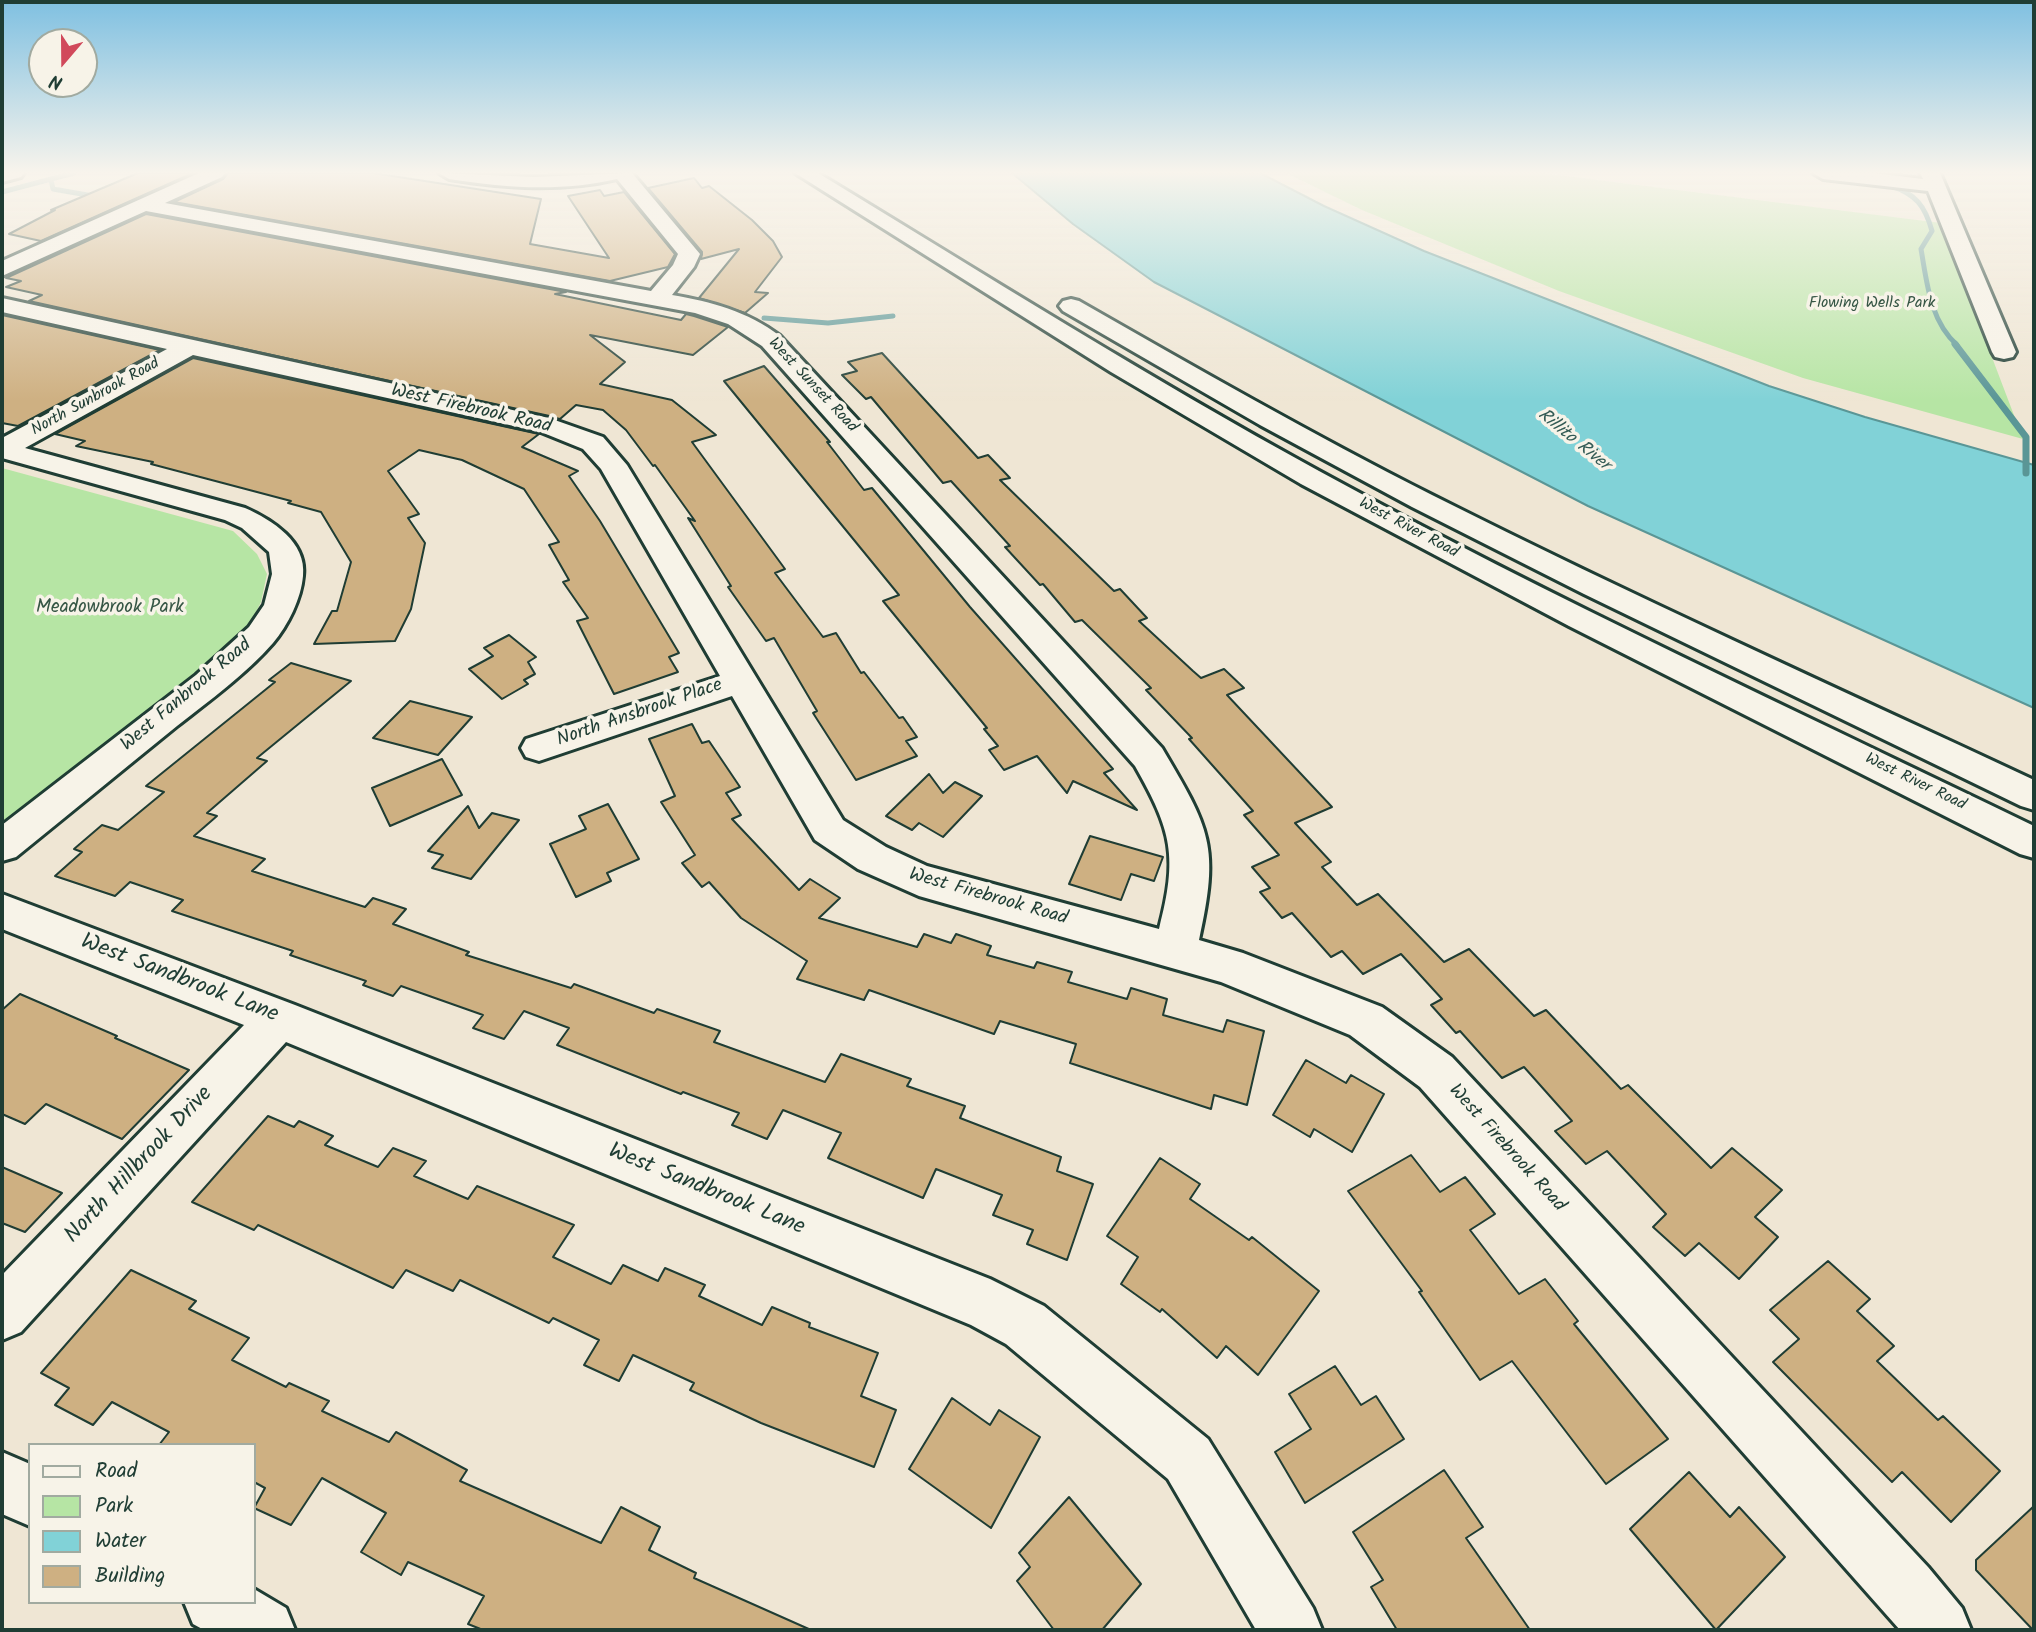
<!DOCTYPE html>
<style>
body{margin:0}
#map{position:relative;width:2036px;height:1632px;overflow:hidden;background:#efe6d4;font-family:Kalam,sans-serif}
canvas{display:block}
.frame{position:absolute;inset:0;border:4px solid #1f3d34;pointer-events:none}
.legend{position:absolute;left:28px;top:1443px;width:228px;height:161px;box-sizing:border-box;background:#f7f3e8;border:2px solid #a1aaa0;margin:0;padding:9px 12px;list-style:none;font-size:21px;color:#1f3d34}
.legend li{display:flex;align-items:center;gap:14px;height:35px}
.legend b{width:35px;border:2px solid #a1aaa0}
.north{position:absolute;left:28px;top:28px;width:70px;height:70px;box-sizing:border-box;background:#f7f3e8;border:2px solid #a1aaa0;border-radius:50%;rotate:200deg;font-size:19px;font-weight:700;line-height:28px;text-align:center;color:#1f3d34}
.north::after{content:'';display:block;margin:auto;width:24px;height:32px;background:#d1495b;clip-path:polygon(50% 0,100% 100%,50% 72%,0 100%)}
</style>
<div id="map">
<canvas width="2036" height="1632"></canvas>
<div class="frame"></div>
<ul class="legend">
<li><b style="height:9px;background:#f7f3e8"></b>Road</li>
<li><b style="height:19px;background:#b6e5a4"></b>Park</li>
<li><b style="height:19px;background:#81d2d7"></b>Water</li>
<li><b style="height:19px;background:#ceb082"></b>Building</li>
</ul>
<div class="north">N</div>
</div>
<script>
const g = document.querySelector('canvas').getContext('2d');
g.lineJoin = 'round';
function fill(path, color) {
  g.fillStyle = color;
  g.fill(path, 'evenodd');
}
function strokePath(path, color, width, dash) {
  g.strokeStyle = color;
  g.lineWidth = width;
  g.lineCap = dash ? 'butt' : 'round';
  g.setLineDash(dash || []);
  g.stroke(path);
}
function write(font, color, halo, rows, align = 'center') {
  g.font = font + ' Kalam,sans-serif';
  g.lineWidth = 7;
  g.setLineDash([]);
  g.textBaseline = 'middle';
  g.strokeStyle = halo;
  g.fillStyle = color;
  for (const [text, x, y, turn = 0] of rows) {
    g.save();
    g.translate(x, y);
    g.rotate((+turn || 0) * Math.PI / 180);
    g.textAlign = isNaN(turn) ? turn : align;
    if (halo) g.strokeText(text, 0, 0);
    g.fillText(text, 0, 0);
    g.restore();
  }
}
const green = new Path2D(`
 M 1286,173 L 1542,173 L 1941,223 L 2023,439 L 1803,378 L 1559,291 L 1362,210 Z
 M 2,468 L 233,531 L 257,554 L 267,574 L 261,602 L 246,633 L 213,666 L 2,830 Z`);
const water = new Path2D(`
 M 1012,173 L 1260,173 L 1324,206 L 1424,251 L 1769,386 L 1865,417 L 2034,465 L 2034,708 L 1588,506 L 1154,282 L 1073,224 Z`);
const streamFar1 = new Path2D(`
 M 1900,173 L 1888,176 L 1891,186 C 1916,194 1925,206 1932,231 L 1921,249 C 1927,283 1930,321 1957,345
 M 51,180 L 53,189 L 99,197
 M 2,192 L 74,173
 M 764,318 L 828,323 L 893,316`);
const stream = new Path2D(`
 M 1955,344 L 2026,437 L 2026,473`);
const building = new Path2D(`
 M 138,173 L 193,173 L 41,241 L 9,234 L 55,210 L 51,210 Z
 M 228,173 L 373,173 L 541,199 L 530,244 L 609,258 L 568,196 L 600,190 L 604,196 L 624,192 L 675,254 L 668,267 L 610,281 L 174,202 L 223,179 Z
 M 694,178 L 702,188 L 709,186 L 752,220 L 773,241 L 782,257 L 755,292 L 768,293 L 745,313 L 699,298 L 739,249 L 701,259 L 702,252 L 648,188 Z
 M 146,214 L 566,292 L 555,294 L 681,320 L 686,314 L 694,316 L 728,327 L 693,355 L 590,335 L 625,362 L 600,384 L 672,400 L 716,435 L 692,442 L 785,569 L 775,573 L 823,637 L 836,633 L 861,673 L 864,672 L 899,718 L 903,717 L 917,737 L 906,741 L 917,756 L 856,780 L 813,713 L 817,711 L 774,638 L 766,641 L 728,587 L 731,586 L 688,518 L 695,521 L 655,465 L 653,466 L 626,430 L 603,410 L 576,405 L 560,419 L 29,301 L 42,295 L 6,287 L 21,281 L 6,278 Z
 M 2,315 L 160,350 L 18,426 L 2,423 Z
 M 882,353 L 978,458 L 988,455 L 1010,478 L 1000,480 L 1114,591 L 1120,589 L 1147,618 L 1139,621 L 1193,671 L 1201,678 L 1224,669 L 1244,688 L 1227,695 L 1332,807 L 1295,823 L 1331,862 L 1322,867 L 1357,905 L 1378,894 L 1444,962 L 1469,949 L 1534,1016 L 1546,1010 L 1621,1089 L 1628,1085 L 1711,1168 L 1732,1148 L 1782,1190 L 1755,1217 L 1778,1237 L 1739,1279 L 1699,1243 L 1685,1256 L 1653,1227 L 1666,1214 L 1607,1151 L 1586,1164 L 1555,1131 L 1572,1121 L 1524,1067 L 1502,1078 L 1460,1031 L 1456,1033 L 1431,1005 L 1442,999 L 1401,954 L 1363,974 L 1342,951 L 1331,957 L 1292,913 L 1282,918 L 1260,892 L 1270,888 L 1252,867 L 1279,855 L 1244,815 L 1253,811 L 1189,739 L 1192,738 L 1146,690 L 1151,688 L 1082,620 L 1075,622 L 1043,584 L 1040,585 L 1005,547 L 1010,546 L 951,481 L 943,483 L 871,397 L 866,399 L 842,375 L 857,371 L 848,362 Z
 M 193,358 L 539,434 L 522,447 L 578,471 L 569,476 L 600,521 L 679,653 L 669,657 L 678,672 L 614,694 L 577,621 L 588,618 L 563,582 L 569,580 L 549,545 L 559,542 L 524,489 L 462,460 L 419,450 L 388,471 L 419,514 L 408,518 L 425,543 L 411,609 L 395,641 L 314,644 L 332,611 L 337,611 L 351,562 L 321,512 L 288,503 L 291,501 L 151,464 L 153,462 L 76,446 L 85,441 L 55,434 Z
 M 764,366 L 830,442 L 827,442 L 864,490 L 872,488 L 970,607 L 1113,769 L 1104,773 L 1137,810 L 1073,781 L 1067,793 L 1037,756 L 1004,770 L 989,750 L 998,746 L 984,729 L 987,728 L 883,601 L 899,595 L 724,381 Z
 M 509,635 L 536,657 L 528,662 L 535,674 L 524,680 L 528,684 L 502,699 L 469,669 L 493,656 L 484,648 Z
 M 291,663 L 351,681 L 257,758 L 267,761 L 207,813 L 217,816 L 194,836 L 265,859 L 252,871 L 365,907 L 373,898 L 406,909 L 393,924 L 469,952 L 466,955 L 571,988 L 574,984 L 654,1013 L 657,1009 L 720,1031 L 714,1042 L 825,1082 L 841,1054 L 911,1079 L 907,1086 L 965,1106 L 960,1118 L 1061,1157 L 1057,1171 L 1093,1184 L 1067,1260 L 1027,1244 L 1033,1230 L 993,1215 L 1002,1195 L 936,1169 L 923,1198 L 828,1158 L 841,1133 L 783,1110 L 767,1139 L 732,1125 L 739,1113 L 683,1092 L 681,1094 L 557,1045 L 569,1028 L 524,1011 L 504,1039 L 473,1028 L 483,1015 L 401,986 L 393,996 L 363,985 L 366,981 L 290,955 L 293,951 L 172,911 L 183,900 L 130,882 L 115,896 L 55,876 L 82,852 L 74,849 L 102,825 L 118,830 L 164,792 L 146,786 L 275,682 L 269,680 Z
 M 410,701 L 472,717 L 438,755 L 373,738 Z
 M 692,724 L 702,743 L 709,741 L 740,787 L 726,793 L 741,815 L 732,819 L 799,890 L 810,879 L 840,898 L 819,918 L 917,947 L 924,934 L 951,943 L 956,934 L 991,946 L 987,955 L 1034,968 L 1037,962 L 1072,972 L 1068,982 L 1127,999 L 1131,988 L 1167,999 L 1163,1015 L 1223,1032 L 1227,1020 L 1264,1031 L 1247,1105 L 1214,1095 L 1211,1109 L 1070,1063 L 1076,1044 L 1000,1021 L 994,1034 L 869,990 L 864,1000 L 797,979 L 807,961 L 741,918 L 709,882 L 702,887 L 682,863 L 695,855 L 661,802 L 675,796 L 649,739 Z
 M 442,759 L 462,795 L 390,826 L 372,788 Z
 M 929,774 L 943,793 L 955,782 L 982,796 L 943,837 L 919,823 L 912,830 L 886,816 Z
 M 608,804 L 639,859 L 607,873 L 611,881 L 576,897 L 550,844 L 586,829 L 579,816 Z
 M 468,806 L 479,828 L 492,813 L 519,820 L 471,879 L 432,868 L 443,855 L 428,851 Z
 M 1090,836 L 1163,857 L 1154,881 L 1131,874 L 1121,900 L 1069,884 Z
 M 20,994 L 117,1036 L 115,1038 L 189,1070 L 122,1139 L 46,1104 L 25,1124 L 2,1114 L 2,1010 Z
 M 1306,1060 L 1346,1083 L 1351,1075 L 1384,1094 L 1352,1152 L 1314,1129 L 1310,1137 L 1273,1115 Z
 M 268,1116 L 294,1127 L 299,1121 L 333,1136 L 325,1145 L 378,1167 L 393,1148 L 426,1161 L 414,1176 L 468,1199 L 477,1186 L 574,1225 L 553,1257 L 611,1284 L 623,1265 L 658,1281 L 665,1268 L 705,1285 L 699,1296 L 762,1325 L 772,1307 L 810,1323 L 809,1327 L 878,1353 L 861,1396 L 896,1410 L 874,1467 L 761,1423 L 690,1390 L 694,1383 L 633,1355 L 619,1381 L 584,1365 L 599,1340 L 553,1318 L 549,1323 L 460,1280 L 453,1291 L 406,1270 L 393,1288 L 258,1225 L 254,1230 L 192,1202 Z
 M 1411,1155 L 1440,1192 L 1465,1177 L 1495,1214 L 1470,1230 L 1519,1294 L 1545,1279 L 1578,1321 L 1574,1324 L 1668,1439 L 1606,1484 L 1512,1361 L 1480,1380 L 1419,1292 L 1422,1291 L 1348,1191 Z
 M 1160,1158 L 1200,1184 L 1190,1199 L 1249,1240 L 1252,1237 L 1319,1291 L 1258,1375 L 1226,1346 L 1217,1358 L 1162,1309 L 1160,1312 L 1121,1284 L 1138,1257 L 1107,1236 Z
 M 2,1167 L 62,1193 L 25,1232 L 2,1223 Z
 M 1828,1261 L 1870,1299 L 1857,1311 L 1894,1346 L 1877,1361 L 1938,1420 L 1943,1416 L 2000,1471 L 1951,1522 L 1902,1472 L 1892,1482 L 1773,1362 L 1799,1339 L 1770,1310 Z
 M 131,1270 L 196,1301 L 189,1309 L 249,1338 L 232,1360 L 286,1387 L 289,1383 L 329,1401 L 322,1411 L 389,1442 L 396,1432 L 467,1470 L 460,1481 L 601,1543 L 621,1507 L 660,1527 L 649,1550 L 696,1573 L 694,1578 L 811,1630 L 483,1630 L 468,1624 L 484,1596 L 408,1562 L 401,1575 L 361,1552 L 386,1513 L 322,1478 L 291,1525 L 254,1508 L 265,1488 L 254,1482 L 254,1445 L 159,1445 L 169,1432 L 112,1402 L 93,1425 L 55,1405 L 69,1388 L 41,1373 Z
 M 1335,1366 L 1361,1405 L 1376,1396 L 1404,1439 L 1305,1503 L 1275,1452 L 1311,1429 L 1289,1394 Z
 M 952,1398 L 990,1425 L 999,1410 L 1040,1437 L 991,1528 L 909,1469 Z
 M 1444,1470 L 1483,1527 L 1466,1538 L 1530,1630 L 1397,1630 L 1371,1587 L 1383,1580 L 1353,1532 Z
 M 1689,1472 L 1730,1517 L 1739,1507 L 1785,1557 L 1716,1630 L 1630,1529 Z
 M 1069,1497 L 1141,1584 L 1102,1630 L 1054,1630 L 1017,1581 L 1030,1567 L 1019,1553 Z
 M 2034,1506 L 2034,1630 L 2033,1630 L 1976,1570 L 1976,1560 Z`);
const minor = new Path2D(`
 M 2,173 L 24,173 L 21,177 L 2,182 Z
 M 199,173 L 225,173 L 222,177 L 165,203 L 651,291 L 673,265 L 678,254 L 617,179 C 560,192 507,188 449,179 L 439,173 L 534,177 L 632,173 L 700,254 L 694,267 L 672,295 C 712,302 747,311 780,336 L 1162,748 C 1210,829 1220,846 1199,940 L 1243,953 L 1382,1007 L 1452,1057 L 1928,1567 L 1962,1608 L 1971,1630 L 1900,1630 L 1420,1087 L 1350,1035 L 1221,982 L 919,896 L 858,869 L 815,840 L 732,696 L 539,761 L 526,757 L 521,748 L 526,739 L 720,676 L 601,469 L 583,449 L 541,432 L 193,355 L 25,448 L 245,508 C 272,520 307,542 303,576 C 301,599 288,625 273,643 C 246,674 209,701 177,726 C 123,770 70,813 16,857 L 2,861 L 2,825 L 196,675 L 249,627 L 264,605 L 272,574 L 269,552 L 242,528 L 225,520 L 2,458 L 2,438 L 167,349 L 2,312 L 2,298 L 549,418 L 603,437 L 627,465 L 843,820 L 886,847 L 927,866 L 1159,929 C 1178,856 1172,831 1135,766 L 762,346 L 728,324 L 695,313 L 146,211 L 2,276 L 2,261 Z
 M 1813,173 L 1873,173 L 1923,179 L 1920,173 L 1940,173 L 2016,352 L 2013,357 L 2004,359 L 1995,357 L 1992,352 L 1928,191 L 1823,179 Z
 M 2,894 L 295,1005 L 990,1279 L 1044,1306 L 1208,1439 L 1313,1608 L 1322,1630 L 1256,1630 L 1168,1479 L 1006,1344 L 971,1325 L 286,1042 L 21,1332 L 2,1340 L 2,1275 L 244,1025 L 2,929 Z
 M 2,1452 L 30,1464 L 30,1526 L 2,1514 Z
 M 254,1589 L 286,1608 L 295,1630 L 204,1630 L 193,1624 L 184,1602 L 254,1602 Z`);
const major = new Path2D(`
 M 795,173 L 818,173 C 984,274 1149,378 1319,471 C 1553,599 1795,710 2034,826 L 2034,858 L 2020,854 L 1569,626 L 1301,484 L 1111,372 Z
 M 1071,299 L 1079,301 C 1196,368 1312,434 1432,495 C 1630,595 1833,686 2034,780 L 2034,810 L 2021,806 L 1584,594 L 1412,507 L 1260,425 L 1063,311 L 1059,306 L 1063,301 Z`);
const farParknames = [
 ["Flowing Wells Park",1872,304]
];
const farStreetnames = [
 ["West Sunset Road",812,386,47],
 ["North Sunbrook Road",96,398,-29],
 ["West River Road",1408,529,28],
 ["West River Road",1915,783,26]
];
const farWaternames = [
 ["Rillito River",1573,441,39]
];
const streetNames = [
 ["West Firebrook Road",471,410,13],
 ["West Fanbrook Road",187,696,-40],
 ["North Ansbrook Place",640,714,-19],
 ["West Firebrook Road",988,898,16],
 ["West Firebrook Road",1506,1149,48]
];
const parkNames = [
 ["Meadowbrook Park",110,609]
];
const nearStreetnames = [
 ["West Sandbrook Lane",179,980,21],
 ["North Hillbrook Drive",140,1166,-47],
 ["West Sandbrook Lane",706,1191,22]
];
fill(green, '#b6e5a4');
fill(water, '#81d2d7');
strokePath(water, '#5a9696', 2);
strokePath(streamFar1, '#5a9696', 5);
strokePath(stream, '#5a9696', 7);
fill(building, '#ceb082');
strokePath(building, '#1f3d34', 2);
strokePath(minor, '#1f3d34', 6);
strokePath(major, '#1f3d34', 6);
fill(minor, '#f7f3e8');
fill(major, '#f7f3e8');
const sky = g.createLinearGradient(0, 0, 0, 401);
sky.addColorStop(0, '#7fc0e1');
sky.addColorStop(0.43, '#f8f4ec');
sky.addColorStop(1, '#f8f4ec00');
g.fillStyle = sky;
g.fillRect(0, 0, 2036, 401);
write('16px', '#365645', '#f7f3e8', farParknames);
write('16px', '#1f3d34', '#f7f3e8', farStreetnames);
write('italic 18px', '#335b55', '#f7f3e8', farWaternames);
write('19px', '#1f3d34', '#f7f3e8', streetNames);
write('19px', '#365645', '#f7f3e8', parkNames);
write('23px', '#1f3d34', '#f7f3e8', nearStreetnames);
</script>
